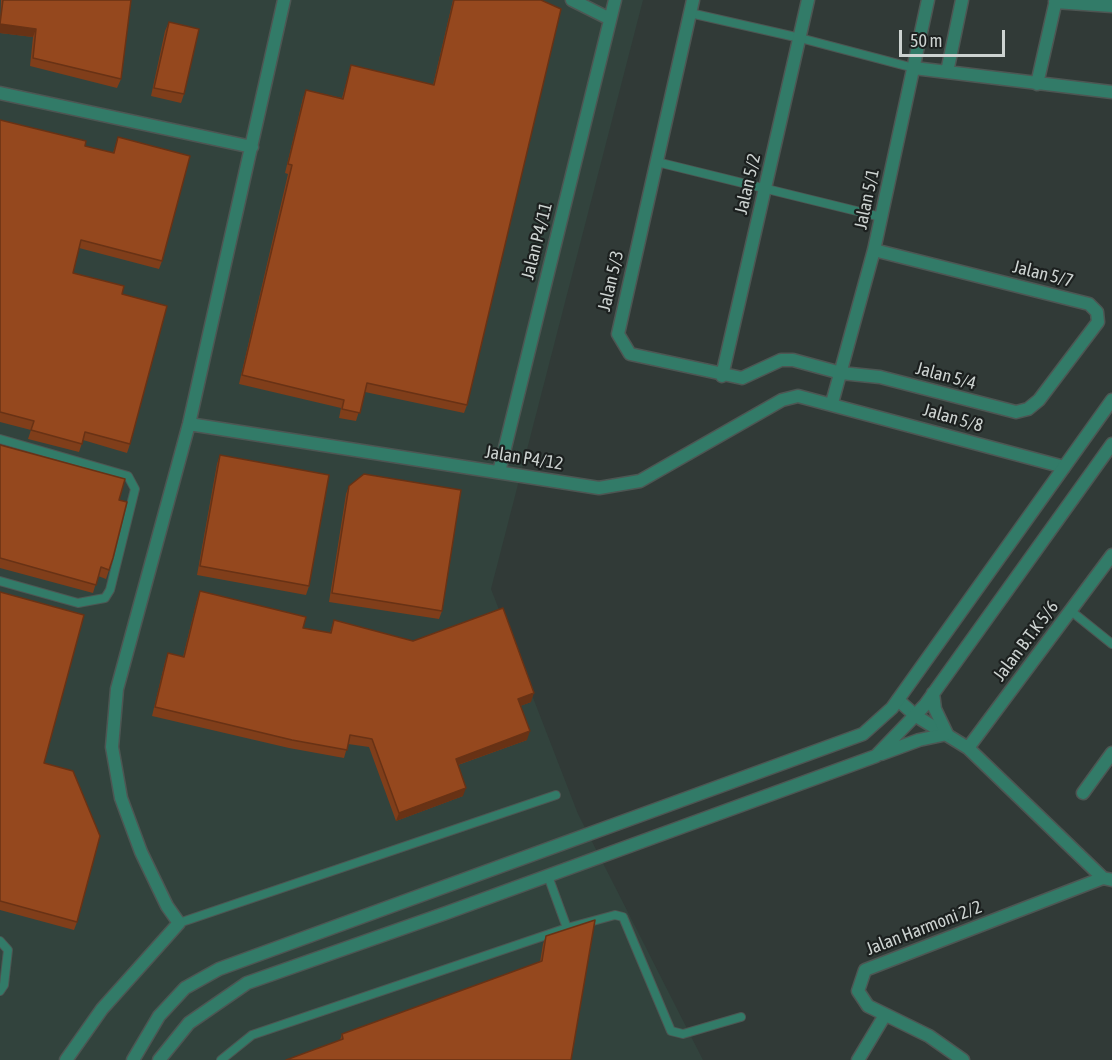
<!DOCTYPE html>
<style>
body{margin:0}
#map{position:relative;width:1112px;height:1060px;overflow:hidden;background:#313a37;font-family:"Asap Condensed",sans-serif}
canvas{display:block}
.scale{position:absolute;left:899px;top:30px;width:106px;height:27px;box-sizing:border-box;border:3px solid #cdd3d1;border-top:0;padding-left:8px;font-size:18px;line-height:21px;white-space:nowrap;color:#cdd3d1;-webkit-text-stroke:4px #1c201f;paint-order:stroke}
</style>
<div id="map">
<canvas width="1112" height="1060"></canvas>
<div class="scale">50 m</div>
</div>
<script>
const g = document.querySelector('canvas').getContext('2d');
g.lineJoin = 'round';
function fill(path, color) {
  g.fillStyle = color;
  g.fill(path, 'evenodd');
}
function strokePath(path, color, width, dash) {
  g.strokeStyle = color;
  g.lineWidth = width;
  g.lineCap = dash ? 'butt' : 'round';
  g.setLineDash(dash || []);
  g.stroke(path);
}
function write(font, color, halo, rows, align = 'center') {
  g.font = font + ' "Asap Condensed",sans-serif';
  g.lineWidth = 4.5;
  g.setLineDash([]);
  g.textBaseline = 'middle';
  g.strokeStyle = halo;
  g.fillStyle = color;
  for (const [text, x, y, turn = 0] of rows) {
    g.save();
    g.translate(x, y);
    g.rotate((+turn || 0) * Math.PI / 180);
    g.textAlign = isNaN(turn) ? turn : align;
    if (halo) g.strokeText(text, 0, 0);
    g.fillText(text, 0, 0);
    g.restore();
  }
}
const built = new Path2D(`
 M 0,0 L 643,0 L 491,589 L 578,814 L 703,1060 L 0,1060 Z`);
const service = new Path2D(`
 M 690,13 L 800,38 L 914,68
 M 657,162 L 881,217
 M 0,439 L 128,476 L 135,489 L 110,590 L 105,598 L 78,603 L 0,581
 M 1071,611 L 1112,644
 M 548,876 L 567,928 L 615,915 L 623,917 L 671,1031 L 683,1034 L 741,1017
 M 179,923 L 556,795
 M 0,941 L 8,950 L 4,985 L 0,991
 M 221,1060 L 252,1035 L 567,928`);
const minor = new Path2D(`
 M 572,0 L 610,19
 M 693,0 L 618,334 L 630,354 L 742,378 L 781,360 L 793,360 L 841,373 L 880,377 L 1016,412 L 1028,409 L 1039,400 L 1098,322 L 1097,312 L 1089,304 L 874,250
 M 1055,2 L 1112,6
 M 914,68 L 1112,92
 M 947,72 L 962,0
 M 1037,84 L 1056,0
 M 0,93 L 252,147
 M 722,376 L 808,0
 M 832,403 L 874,250 L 928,0
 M 189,424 L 599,488 L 640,481 L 782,400 L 798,396 L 1064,467
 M 499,472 L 615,0
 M 898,700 L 916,716 L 968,748 L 1103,878 L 1112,880
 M 968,748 L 1112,555
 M 1083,793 L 1112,753
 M 66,1060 L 102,1009 L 179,923 L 167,906 L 141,852 L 121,798 L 112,747 L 117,689 L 189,424 L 284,0
 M 858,1060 L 885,1015
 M 963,1060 L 929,1036 L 868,1006 L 858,991 L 865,970 L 1103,878`);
const tertiary = new Path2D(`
 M 881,754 L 919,740 L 947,734 L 935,709 L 933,693
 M 133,1060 L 159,1016 L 185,988 L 219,969 L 863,734 L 892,708 L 1112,400
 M 159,1060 L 189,1023 L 247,983 L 446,913 L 876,756 L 925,705 L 1112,444`);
const wall = new Path2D(`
 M 1,0 L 131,0 L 121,79 L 117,88 L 30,66 L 33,37 L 0,33 Z
 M 453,0 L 541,0 L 467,405 L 464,413 L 365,392 L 356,421 L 339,418 L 341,408 L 239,384 L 288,174 L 285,173 L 303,98 L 306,90 L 342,98 L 351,65 L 433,85 Z
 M 169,22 L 184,94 L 181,103 L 151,96 L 165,31 Z
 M 0,120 L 85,146 L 113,153 L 118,137 L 162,261 L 159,269 L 79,248 L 73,273 L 122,294 L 130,444 L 127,453 L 83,440 L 79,452 L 28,439 L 31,430 L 0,422 Z
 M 0,445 L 119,500 L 109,570 L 106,579 L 98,576 L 93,593 L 0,568 Z
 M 220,455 L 309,586 L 306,595 L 197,575 L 217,464 Z
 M 349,486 L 442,611 L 439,619 L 329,602 L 346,494 Z
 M 200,591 L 303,628 L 330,633 L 334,620 L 531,702 L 520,706 L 527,740 L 458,765 L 463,796 L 396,821 L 369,747 L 348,744 L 344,758 L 289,748 L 152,716 L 165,662 L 168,653 L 183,657 L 197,600 Z
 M 0,592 L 44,763 L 77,922 L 74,930 L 0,910 Z
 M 546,936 L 571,1060 L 340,1040 L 342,1034 L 540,962 L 543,944 Z`);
const shadedWall = new Path2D(`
 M 0,24 L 36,29 L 33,37 L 0,33 Z
 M 534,693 L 531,702 L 515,708 L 518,699 Z
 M 530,731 L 527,740 L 452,767 L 456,759 Z
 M 466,788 L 463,796 L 396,821 L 399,813 Z`);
const building = new Path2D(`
 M 3,0 L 131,0 L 121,79 L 33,58 L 36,29 L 0,24 Z
 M 454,0 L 541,0 L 561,9 L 467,405 L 367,383 L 360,413 L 342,409 L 344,400 L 242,375 L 292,165 L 288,164 L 306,90 L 343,99 L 351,65 L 434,85 Z
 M 169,22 L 199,29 L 184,94 L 154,88 Z
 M 0,120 L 86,141 L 85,146 L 114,153 L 118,137 L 190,156 L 162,261 L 81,240 L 73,273 L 124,286 L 122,294 L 167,306 L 130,444 L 85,432 L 82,444 L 31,430 L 34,421 L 0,412 Z
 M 0,445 L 125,479 L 119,500 L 127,502 L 113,558 L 109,570 L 101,567 L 96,585 L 0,558 Z
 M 220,455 L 329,475 L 309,586 L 200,566 Z
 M 364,474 L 461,490 L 442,611 L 332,593 L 349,486 Z
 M 200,591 L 306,617 L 303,628 L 331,633 L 334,620 L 413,641 L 503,608 L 534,693 L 518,699 L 530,731 L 456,759 L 466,788 L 399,813 L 372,739 L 350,735 L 347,750 L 292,740 L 155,707 L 168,653 L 184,657 Z
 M 0,592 L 84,615 L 44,763 L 73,771 L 100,836 L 77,922 L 0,901 Z
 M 595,920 L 571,1060 L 286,1060 L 343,1039 L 342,1034 L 542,961 L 546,936 Z`);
const streetNames = [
 ["Jalan 5/2",748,184,-77],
 ["Jalan 5/1",867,199,-78],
 ["Jalan P4/11",537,241,-76],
 ["Jalan 5/7",1043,274,14],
 ["Jalan 5/3",611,281,-77],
 ["Jalan 5/4",946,376,15],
 ["Jalan 5/8",953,418,16],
 ["Jalan P4/12",524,458,9],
 ["Jalan B.T.K 5/6",1026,641,-53],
 ["Jalan Harmoni 2/2",924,928,-21]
];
fill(built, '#32433d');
strokePath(service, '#4d5653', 10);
strokePath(minor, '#4d5653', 15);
strokePath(tertiary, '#4d5653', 15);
strokePath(service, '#327b68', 8);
strokePath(minor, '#327b68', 12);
strokePath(tertiary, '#327b68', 12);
fill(wall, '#803e1a');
fill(shadedWall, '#683215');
fill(building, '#95481e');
strokePath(building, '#683215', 1.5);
write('18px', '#cdd3d1', '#1c201f', streetNames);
</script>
